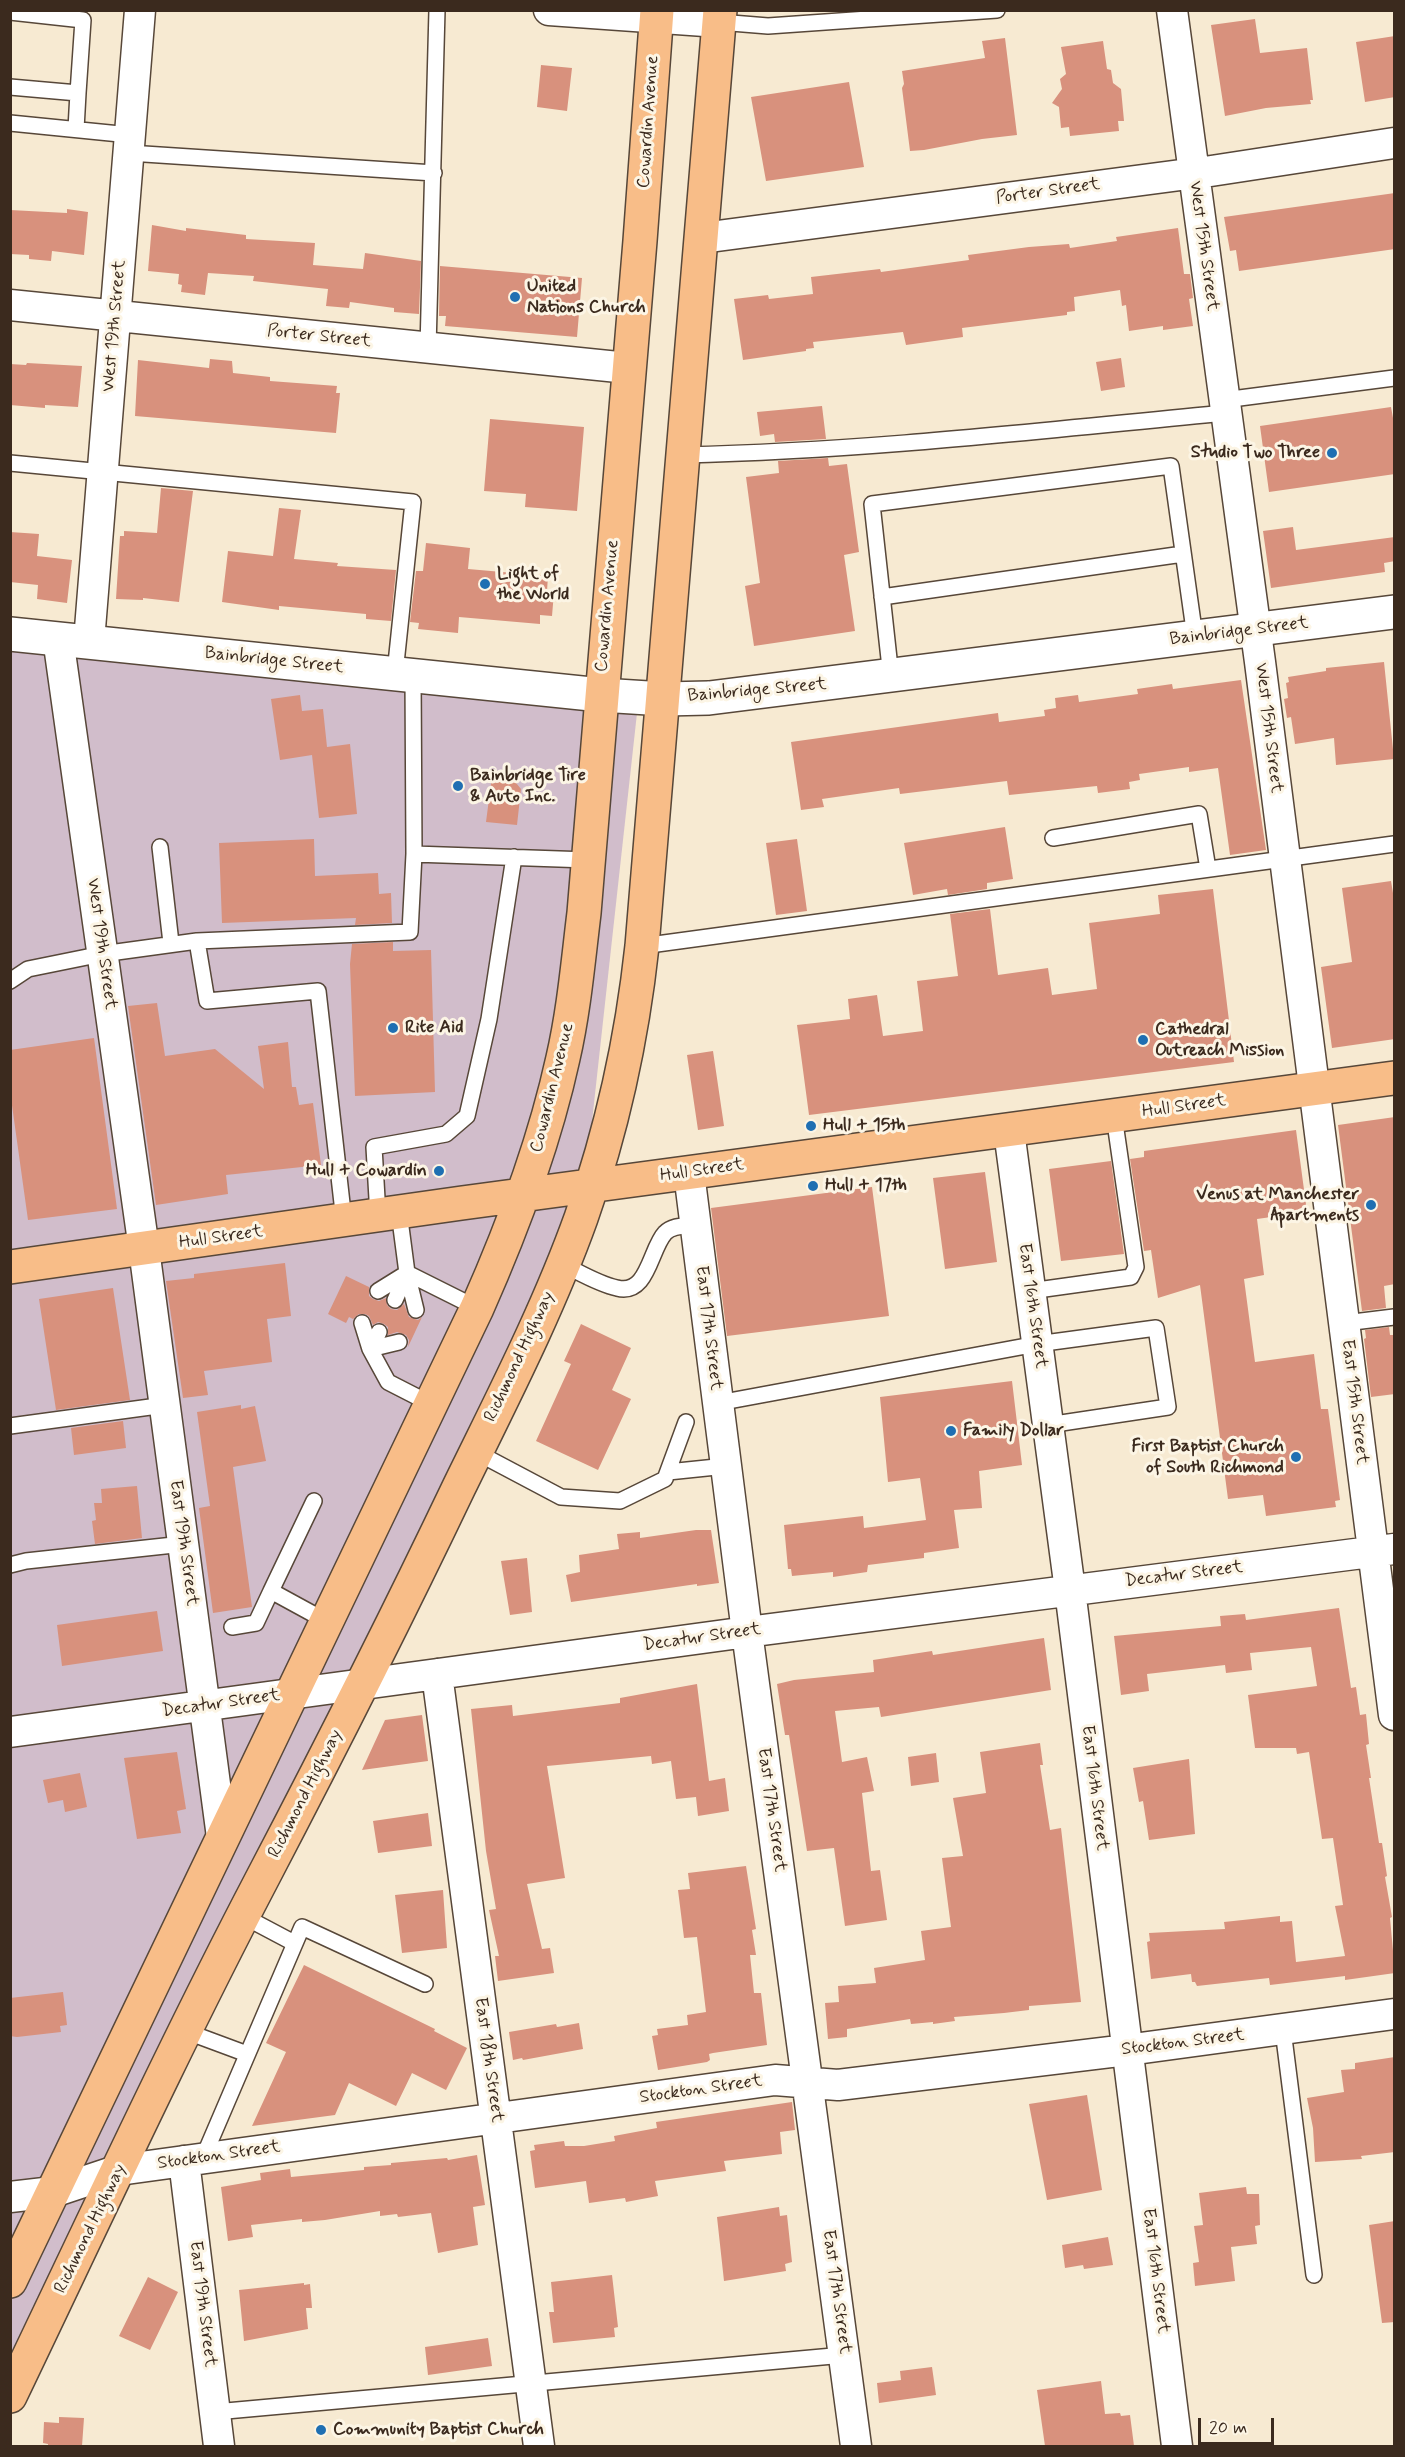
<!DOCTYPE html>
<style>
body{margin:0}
#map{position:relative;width:1405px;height:2457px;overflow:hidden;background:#f7ead2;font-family:Mynerve,sans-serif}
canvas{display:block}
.frame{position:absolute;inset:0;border:12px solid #3b2a1e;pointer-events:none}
.scale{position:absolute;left:1198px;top:2418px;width:76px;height:27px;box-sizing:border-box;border:3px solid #3b2a1e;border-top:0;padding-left:8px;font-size:18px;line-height:21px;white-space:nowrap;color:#3b2a1e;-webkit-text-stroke:4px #fcf5e5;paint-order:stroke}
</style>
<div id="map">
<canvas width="1405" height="2457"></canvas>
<div class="frame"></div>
<div class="scale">20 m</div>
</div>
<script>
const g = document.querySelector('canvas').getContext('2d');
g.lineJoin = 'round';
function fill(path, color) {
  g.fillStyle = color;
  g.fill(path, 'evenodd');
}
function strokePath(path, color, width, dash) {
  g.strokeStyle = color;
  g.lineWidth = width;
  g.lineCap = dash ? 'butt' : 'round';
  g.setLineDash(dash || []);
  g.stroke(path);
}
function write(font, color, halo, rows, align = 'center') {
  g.font = font + ' Mynerve,sans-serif';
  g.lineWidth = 6;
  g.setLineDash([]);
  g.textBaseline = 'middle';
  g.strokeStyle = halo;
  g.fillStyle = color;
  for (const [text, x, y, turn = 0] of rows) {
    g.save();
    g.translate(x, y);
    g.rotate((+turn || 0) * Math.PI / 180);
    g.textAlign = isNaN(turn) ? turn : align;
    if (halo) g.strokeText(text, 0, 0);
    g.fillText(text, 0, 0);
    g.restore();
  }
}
const industrial = new Path2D(`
 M 11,638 L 638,704 L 582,1212 L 11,2380 Z`);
const building = new Path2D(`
 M 1255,19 L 1260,53 L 1307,48 L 1313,100 L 1310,100 L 1311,104 L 1266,108 L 1225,116 L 1211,25 Z
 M 1395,36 L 1395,97 L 1365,102 L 1356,42 Z
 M 1005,38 L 1017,135 L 982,139 L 924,150 L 910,151 L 902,88 L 904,84 L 902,71 L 985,58 L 982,41 Z
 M 1103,41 L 1107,69 L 1111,70 L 1113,83 L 1121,89 L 1124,121 L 1118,121 L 1119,131 L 1070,136 L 1069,127 L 1061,128 L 1059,107 L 1052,103 L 1062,89 L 1060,79 L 1066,74 L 1061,47 Z
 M 541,65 L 572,68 L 567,111 L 537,107 Z
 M 849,82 L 864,167 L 766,181 L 751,97 Z
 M 1395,193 L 1395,249 L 1239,271 L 1236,250 L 1230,251 L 1224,217 Z
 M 67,209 L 88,212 L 84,255 L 52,251 L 51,261 L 29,259 L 29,255 L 10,254 L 10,210 L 67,213 Z
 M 152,225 L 186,231 L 186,228 L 246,235 L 246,239 L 315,243 L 313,265 L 363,269 L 365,253 L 421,261 L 419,314 L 394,312 L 394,308 L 350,302 L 349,308 L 326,306 L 328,289 L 253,281 L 254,276 L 208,273 L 205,295 L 181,292 L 182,285 L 178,284 L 179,274 L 148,271 Z
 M 1178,228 L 1184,274 L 1190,274 L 1193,298 L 1189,299 L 1193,326 L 1163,330 L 1163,326 L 1129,331 L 1126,305 L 1122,306 L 1120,290 L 1074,297 L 1075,311 L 1067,312 L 1067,315 L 962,328 L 963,337 L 906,345 L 903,332 L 813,342 L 814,348 L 806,349 L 806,351 L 743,360 L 734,299 L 768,295 L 769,299 L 813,294 L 811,277 L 880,269 L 881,272 L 969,260 L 968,255 L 1029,247 L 1069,244 L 1070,248 L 1117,241 L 1116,237 Z
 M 440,266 L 582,278 L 577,337 L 445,326 L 446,316 L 439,316 Z
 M 1121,358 L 1125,387 L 1101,391 L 1096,362 Z
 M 210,359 L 232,361 L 233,373 L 270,377 L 270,381 L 337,386 L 336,393 L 340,393 L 336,433 L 135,416 L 138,360 L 209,368 Z
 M 27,363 L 82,366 L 78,407 L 45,405 L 45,408 L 10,405 L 10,364 L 26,365 Z
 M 822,406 L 826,439 L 775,442 L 774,434 L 760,436 L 757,412 Z
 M 1391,407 L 1395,429 L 1395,474 L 1269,492 L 1260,426 Z
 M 490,419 L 584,427 L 577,511 L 525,507 L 526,494 L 484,491 Z
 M 828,458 L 829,466 L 847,464 L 859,552 L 844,555 L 855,631 L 754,646 L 745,586 L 760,583 L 746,477 L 779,473 L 778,461 Z
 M 161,488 L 193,491 L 179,602 L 143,598 L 143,600 L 116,599 L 120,536 L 124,536 L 124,531 L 157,533 Z
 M 279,508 L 301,510 L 294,559 L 338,563 L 337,566 L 396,570 L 391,621 L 366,619 L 366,614 L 279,606 L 279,610 L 222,602 L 228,551 L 273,556 Z
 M 1293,527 L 1296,550 L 1395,537 L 1395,561 L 1384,563 L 1385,572 L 1271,588 L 1263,531 Z
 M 10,532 L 39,534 L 37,556 L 72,560 L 67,603 L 37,599 L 38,585 L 10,582 Z
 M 426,543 L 470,548 L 468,569 L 548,576 L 547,591 L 554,592 L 552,616 L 540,615 L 540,624 L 459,617 L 458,633 L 418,629 L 419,623 L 410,622 L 416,571 L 423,571 Z
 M 1384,662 L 1394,759 L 1336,765 L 1334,738 L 1295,744 L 1291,717 L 1287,718 L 1284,699 L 1288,698 L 1286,683 L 1289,682 L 1288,677 L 1326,671 L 1326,668 Z
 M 1241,680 L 1266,850 L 1230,855 L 1218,768 L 1189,772 L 1189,767 L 1139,774 L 1140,780 L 1129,782 L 1130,789 L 1098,793 L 1097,786 L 1009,795 L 1007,781 L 900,794 L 899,788 L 822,799 L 824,807 L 801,810 L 791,742 L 998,713 L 999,722 L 1045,716 L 1044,710 L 1056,708 L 1055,698 L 1078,695 L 1079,702 L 1138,694 L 1137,689 L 1172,684 L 1173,689 Z
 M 300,695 L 302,711 L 323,709 L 327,747 L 350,744 L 357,814 L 319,818 L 312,755 L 280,760 L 271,699 Z
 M 492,776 L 512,778 L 521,789 L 517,825 L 486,822 Z
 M 1005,827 L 1013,879 L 987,883 L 987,889 L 948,895 L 947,889 L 913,895 L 904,843 Z
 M 314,839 L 315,876 L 378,873 L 379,894 L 391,893 L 392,923 L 355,925 L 356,918 L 222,923 L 219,843 Z
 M 797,839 L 807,911 L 776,915 L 766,843 Z
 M 1391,881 L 1395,905 L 1395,1039 L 1332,1048 L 1321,967 L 1352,962 L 1342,888 Z
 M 1213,889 L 1234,1062 L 809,1115 L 797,1025 L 850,1019 L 848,999 L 877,995 L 883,1036 L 923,1031 L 917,981 L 958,976 L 950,914 L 990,909 L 998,975 L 1048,968 L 1052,995 L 1097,989 L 1089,923 L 1160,914 L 1158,895 Z
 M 393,942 L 393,951 L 431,950 L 435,1092 L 355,1096 L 350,964 L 352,944 Z
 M 157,1003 L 165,1056 L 215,1049 L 264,1089 L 258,1046 L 288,1042 L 292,1087 L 296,1087 L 299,1105 L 313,1103 L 321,1165 L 226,1175 L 228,1194 L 156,1205 L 128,1006 Z
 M 94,1038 L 117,1209 L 28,1220 L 10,1091 L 10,1050 Z
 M 713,1051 L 724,1126 L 698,1130 L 687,1055 Z
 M 1395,1117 L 1395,1284 L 1384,1286 L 1386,1308 L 1362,1311 L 1338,1125 Z
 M 1296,1130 L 1307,1212 L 1257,1219 L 1264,1275 L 1244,1279 L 1255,1362 L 1314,1354 L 1321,1409 L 1328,1409 L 1340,1500 L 1335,1501 L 1336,1507 L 1266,1516 L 1263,1495 L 1228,1499 L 1200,1285 L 1158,1298 L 1151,1250 L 1144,1251 L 1130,1159 L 1144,1157 L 1144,1151 Z
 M 1111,1161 L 1124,1254 L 1061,1261 L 1049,1169 Z
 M 985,1172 L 997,1262 L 945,1269 L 933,1178 Z
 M 872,1187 L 889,1316 L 727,1336 L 711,1208 Z
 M 285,1263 L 291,1316 L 267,1319 L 272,1362 L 204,1371 L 208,1395 L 183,1398 L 166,1281 L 194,1278 L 194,1274 Z
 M 346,1276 L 369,1287 L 369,1296 L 373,1299 L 379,1301 L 386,1298 L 387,1305 L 391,1309 L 397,1310 L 404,1304 L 409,1317 L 418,1320 L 422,1317 L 408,1347 L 409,1340 L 406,1335 L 397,1332 L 388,1335 L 388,1327 L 384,1324 L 378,1322 L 373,1325 L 369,1316 L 365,1314 L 359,1314 L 353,1319 L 349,1317 L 346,1323 L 328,1314 Z
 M 113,1288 L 130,1400 L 56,1410 L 39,1299 Z
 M 581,1324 L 631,1348 L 612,1390 L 631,1399 L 598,1470 L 536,1441 L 571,1364 L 564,1361 Z
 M 1389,1327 L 1390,1335 L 1395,1335 L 1395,1394 L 1371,1397 L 1364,1339 L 1366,1338 L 1365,1330 Z
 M 1012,1381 L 1022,1465 L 979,1471 L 982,1508 L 954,1510 L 959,1548 L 924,1553 L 924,1558 L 868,1565 L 867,1572 L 833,1577 L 833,1572 L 792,1576 L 791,1569 L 788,1569 L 784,1525 L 863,1516 L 864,1528 L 926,1520 L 920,1478 L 888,1482 L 880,1397 Z
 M 241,1405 L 241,1409 L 255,1406 L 266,1461 L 233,1467 L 252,1607 L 213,1613 L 199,1508 L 210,1506 L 197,1412 Z
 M 123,1421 L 126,1448 L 74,1455 L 71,1428 Z
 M 137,1486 L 142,1538 L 95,1544 L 92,1521 L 96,1520 L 94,1503 L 102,1503 L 101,1489 Z
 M 696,1530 L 711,1530 L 719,1583 L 697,1586 L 697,1584 L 571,1602 L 566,1575 L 580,1572 L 579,1555 L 619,1549 L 617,1534 L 640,1532 L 640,1538 Z
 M 527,1558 L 532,1612 L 510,1615 L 501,1561 Z
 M 1339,1608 L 1351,1688 L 1356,1687 L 1360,1715 L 1366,1714 L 1369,1744 L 1366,1745 L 1371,1778 L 1369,1778 L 1379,1843 L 1382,1843 L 1387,1876 L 1385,1877 L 1392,1917 L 1390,1918 L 1395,1973 L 1345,1980 L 1345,1976 L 1270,1985 L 1269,1978 L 1197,1986 L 1195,1982 L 1192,1982 L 1191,1974 L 1151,1979 L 1147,1942 L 1150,1941 L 1149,1933 L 1225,1929 L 1224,1922 L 1280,1916 L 1280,1922 L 1292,1921 L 1296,1962 L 1345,1956 L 1335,1906 L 1343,1905 L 1333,1838 L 1322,1839 L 1309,1752 L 1297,1754 L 1296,1748 L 1255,1748 L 1248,1695 L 1317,1686 L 1311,1647 L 1250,1653 L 1252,1670 L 1226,1673 L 1225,1665 L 1147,1674 L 1149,1691 L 1121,1695 L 1114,1636 L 1221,1626 L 1220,1616 L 1245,1614 L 1246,1620 Z
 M 157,1611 L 163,1651 L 62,1666 L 57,1625 Z
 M 1044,1638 L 1051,1690 L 881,1717 L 879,1707 L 835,1711 L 842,1762 L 867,1757 L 874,1791 L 862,1793 L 871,1871 L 880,1870 L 887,1920 L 845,1926 L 834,1848 L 807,1851 L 789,1735 L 785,1735 L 777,1684 L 794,1680 L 874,1672 L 873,1660 L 932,1651 L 933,1655 Z
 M 697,1684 L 709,1781 L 725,1778 L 729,1811 L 698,1816 L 696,1797 L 676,1799 L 671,1761 L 652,1764 L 651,1756 L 547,1766 L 565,1878 L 527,1884 L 542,1949 L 550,1948 L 554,1973 L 498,1981 L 495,1956 L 499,1956 L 489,1910 L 496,1909 L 486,1851 L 471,1709 L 512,1705 L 513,1716 L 620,1703 L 620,1698 Z
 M 422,1715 L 428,1761 L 362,1770 L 385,1720 Z
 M 1040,1743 L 1043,1765 L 1040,1765 L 1050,1830 L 1061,1828 L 1081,2002 L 1029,2006 L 1029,2010 L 1004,2013 L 954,2017 L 955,2021 L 933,2024 L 933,2022 L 911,2024 L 910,2019 L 847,2029 L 847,2037 L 828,2039 L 825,2003 L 839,2002 L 838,1986 L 876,1983 L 874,1968 L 925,1960 L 921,1931 L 951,1927 L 942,1858 L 963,1856 L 953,1798 L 986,1793 L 980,1752 Z
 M 177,1752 L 186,1809 L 177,1811 L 181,1833 L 137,1839 L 124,1758 Z
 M 936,1753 L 939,1782 L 911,1786 L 908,1757 Z
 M 1189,1759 L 1195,1834 L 1149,1840 L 1143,1801 L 1139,1802 L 1133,1768 Z
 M 80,1773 L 87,1807 L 65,1812 L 63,1800 L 48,1803 L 43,1780 Z
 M 428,1813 L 432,1846 L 378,1853 L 373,1821 Z
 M 746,1866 L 756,1929 L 752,1930 L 756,1955 L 750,1955 L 754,1993 L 761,1993 L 767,2045 L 713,2053 L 709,2054 L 710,2060 L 707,2062 L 658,2070 L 652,2036 L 658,2035 L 657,2029 L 688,2025 L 687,2015 L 706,2012 L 697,1937 L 684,1938 L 678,1890 L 690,1889 L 688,1873 Z
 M 443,1890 L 447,1948 L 402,1953 L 395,1895 Z
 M 304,1965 L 435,2029 L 434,2031 L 467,2048 L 446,2090 L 412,2073 L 396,2106 L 349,2083 L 335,2115 L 252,2126 L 286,2052 L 266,2043 Z
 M 63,1992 L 67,2025 L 60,2026 L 61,2032 L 17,2037 L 10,2036 L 10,1998 Z
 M 579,2023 L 583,2049 L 523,2060 L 522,2058 L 513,2060 L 509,2032 L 556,2024 L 557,2027 Z
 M 1395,2057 L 1395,2152 L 1361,2156 L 1362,2159 L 1315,2162 L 1313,2128 L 1307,2098 L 1344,2092 L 1341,2070 L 1355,2069 L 1355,2063 Z
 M 1087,2095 L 1102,2190 L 1047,2200 L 1029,2104 Z
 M 792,2102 L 795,2130 L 780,2132 L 782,2154 L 724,2161 L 726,2171 L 655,2181 L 658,2196 L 626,2202 L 625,2198 L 589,2203 L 586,2181 L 535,2188 L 530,2151 L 535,2150 L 534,2145 L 564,2141 L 565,2146 L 584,2146 L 615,2141 L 614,2136 L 657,2128 L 656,2122 Z
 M 477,2155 L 485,2205 L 473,2207 L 478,2245 L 438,2253 L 431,2213 L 398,2217 L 397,2214 L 380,2216 L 380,2211 L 325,2220 L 302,2222 L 302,2219 L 251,2225 L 253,2237 L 228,2241 L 221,2187 L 261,2180 L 260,2173 L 290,2169 L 291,2177 L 364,2170 L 364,2167 L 391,2165 L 391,2163 L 447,2158 L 448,2160 Z
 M 1246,2187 L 1247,2194 L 1259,2194 L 1260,2225 L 1255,2226 L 1257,2244 L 1231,2247 L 1235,2281 L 1195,2286 L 1193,2263 L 1199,2262 L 1194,2226 L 1203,2225 L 1199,2193 Z
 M 779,2207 L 780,2216 L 787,2215 L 792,2262 L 785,2264 L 786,2271 L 724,2281 L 717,2217 Z
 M 1395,2221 L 1395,2322 L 1382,2323 L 1369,2225 Z
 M 1108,2237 L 1113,2265 L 1084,2269 L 1083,2265 L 1065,2268 L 1062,2245 Z
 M 612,2275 L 618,2327 L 614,2328 L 615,2337 L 553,2343 L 549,2312 L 554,2312 L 551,2282 Z
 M 148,2277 L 178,2292 L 150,2350 L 119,2336 Z
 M 304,2283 L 304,2285 L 310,2284 L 312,2308 L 306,2308 L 308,2329 L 244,2341 L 239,2290 Z
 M 488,2338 L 492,2366 L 428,2375 L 425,2347 Z
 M 932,2367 L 936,2395 L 879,2403 L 877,2383 L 901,2380 L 900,2371 Z
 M 1101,2381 L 1105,2414 L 1120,2413 L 1121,2416 L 1130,2415 L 1134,2446 L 1045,2446 L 1037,2390 Z
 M 59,2417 L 84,2418 L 82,2446 L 48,2446 L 48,2444 L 43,2443 L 44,2422 L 59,2423 Z`);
const service = new Path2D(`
 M 10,12 L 83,20 L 78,93 L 10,87
 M 719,22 L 768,26 L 997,10
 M 10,123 L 130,135
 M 76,129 L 78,93
 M 129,153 L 434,173
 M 428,348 L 437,10
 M 1224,400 L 1394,378
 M 684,455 C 865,451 1046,430 1226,413
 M 10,463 L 413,502 L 395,673
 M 882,597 L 1183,554
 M 891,677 L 872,504 L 1171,466 L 1195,637
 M 1053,838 L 1199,814 L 1208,869
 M 160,847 L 171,943
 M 414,854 L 588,860
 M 197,941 L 410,932 L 414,854 L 413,675
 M 642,946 L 1394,844
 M 10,981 L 28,969 L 102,954 L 197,941 L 207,1001 L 318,991 L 344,1221
 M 399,1212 L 407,1273 L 477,1308
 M 378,1216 L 374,1147 L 446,1134 L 467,1116 L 489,1019 L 514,857
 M 562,1264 C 579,1272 598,1284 617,1288 C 648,1296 650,1249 665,1233 C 672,1225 685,1226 695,1225
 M 378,1291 L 407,1273 L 416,1310
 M 1030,1291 L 1131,1277 L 1136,1267 L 1114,1116
 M 395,1300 L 407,1273
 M 362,1323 L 370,1349 L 399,1342
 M 1345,1323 L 1394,1317
 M 379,1332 L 370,1349 L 388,1382 L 431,1404
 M 718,1403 L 1037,1344 L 1156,1328 L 1168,1407 L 1048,1425
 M 10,1426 L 165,1405
 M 476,1452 L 561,1497 L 620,1501 L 665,1479 L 686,1422
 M 668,1472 L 726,1466
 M 314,1501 L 271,1591 L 326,1621
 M 10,1565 L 26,1561 L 183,1544
 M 232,1627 L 256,1623 L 271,1591
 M 243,1916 L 294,1943
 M 1283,2030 L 1314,2275
 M 185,2031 L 247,2054
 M 203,2158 L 302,1927 L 425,1984
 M 215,2412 L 844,2355`);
const minor = new Path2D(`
 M 549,10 L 719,22
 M 1172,10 L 1260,662 L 1394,1715
 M 702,238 L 1211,171 L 1394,143
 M 10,305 L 628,368
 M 58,638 L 144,1249 L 222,1837
 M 89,641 L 140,10
 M 1009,1131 L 1070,1590 L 1177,2446
 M 689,1173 L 747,1632 L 856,2446
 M 437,1674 L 539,2446
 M 10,1732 L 747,1632 L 1394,1549
 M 184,2161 L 219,2446
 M 10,2197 L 53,2192 L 119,2170 L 775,2080 L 838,2085 L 1127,2050 L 1394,2014`);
const tertiary = new Path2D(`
 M 10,634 L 601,695 L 664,699 L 709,698 L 1394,612`);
const primary = new Path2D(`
 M 10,1267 L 462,1203 L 1394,1078
 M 10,2281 L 477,1308 C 513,1227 544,1145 563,1058 C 574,1010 578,962 584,913 L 640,241 L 657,10
 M 10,2396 C 93,2223 173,2049 262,1879 C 330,1749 396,1619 459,1487 C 502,1399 548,1310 581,1218 C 612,1130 632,1039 642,946 L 720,10`);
const markers = [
 [515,297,6,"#1f6fb2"],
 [1332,453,6,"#1f6fb2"],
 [485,584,6,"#1f6fb2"],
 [458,786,6,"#1f6fb2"],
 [393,1028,6,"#1f6fb2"],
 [1143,1040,6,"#1f6fb2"],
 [811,1126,6,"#1f6fb2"],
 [439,1171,6,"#1f6fb2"],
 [813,1186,6,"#1f6fb2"],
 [1371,1205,6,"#1f6fb2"],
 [951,1431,6,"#1f6fb2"],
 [1296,1457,6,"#1f6fb2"],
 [321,2430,6,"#1f6fb2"]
];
const streetNames = [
 ["Cowardin Avenue",649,122,-86],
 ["Porter Street",1048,192,-8],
 ["West 15th Street",1203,246,82],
 ["West 19th Street",115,326,-85],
 ["Porter Street",319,337,6],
 ["Cowardin Avenue",608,606,-85],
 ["Bainbridge Street",1239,632,-7],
 ["Bainbridge Street",274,661,6],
 ["Bainbridge Street",757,691,-5],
 ["West 15th Street",1268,728,83],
 ["West 19th Street",101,944,82],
 ["Cowardin Avenue",553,1088,-76],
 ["Hull Street",1184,1107,-8],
 ["Hull Street",702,1171,-8],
 ["Hull Street",221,1238,-8],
 ["East 16th Street",1032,1306,82],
 ["East 17th Street",708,1328,83],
 ["Richmond Highway",520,1357,-65],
 ["East 15th Street",1354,1402,83],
 ["East 19th Street",183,1543,82],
 ["Decatur Street",1184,1575,-7],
 ["Decatur Street",702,1638,-8],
 ["Decatur Street",221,1704,-8],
 ["East 16th Street",1094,1788,83],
 ["Richmond Highway",306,1794,-63],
 ["East 17th Street",771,1810,82],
 ["Stockton Street",1183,2043,-7],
 ["East 18th Street",488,2060,82],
 ["Stockton Street",701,2090,-8],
 ["Stockton Street",219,2156,-8],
 ["Richmond Highway",91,2229,-64],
 ["East 16th Street",1155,2271,83],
 ["East 17th Street",836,2292,82],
 ["East 19th Street",202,2304,83]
];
const poiNames = [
 ["United",527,287],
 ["Nations Church",527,308],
 ["Studio Two Three",1320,453,"right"],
 ["Light of",497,574],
 ["the World",497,595],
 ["Bainbridge Tire",470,776],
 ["& Auto Inc.",470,797],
 ["Rite Aid",405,1028],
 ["Cathedral",1155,1030],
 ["Outreach Mission",1155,1051],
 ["Hull + 15th",823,1126],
 ["Hull + Cowardin",427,1171,"right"],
 ["Hull + 17th",825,1186],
 ["Venus at Manchester",1359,1195,"right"],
 ["Apartments",1359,1216,"right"],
 ["Family Dollar",963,1431],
 ["First Baptist Church",1284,1447,"right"],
 ["of South Richmond",1284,1468,"right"],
 ["Community Baptist Church",333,2430]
];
fill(industrial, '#d1bdcb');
fill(building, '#d8917d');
strokePath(service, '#574739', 18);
strokePath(minor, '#574739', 33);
strokePath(tertiary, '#574739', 36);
strokePath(primary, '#574739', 36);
strokePath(service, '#fff', 15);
strokePath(minor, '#fff', 30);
strokePath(tertiary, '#fff', 33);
strokePath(primary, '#f8bd88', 33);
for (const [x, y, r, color] of markers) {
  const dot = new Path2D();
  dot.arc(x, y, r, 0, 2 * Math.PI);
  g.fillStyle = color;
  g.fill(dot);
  strokePath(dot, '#fcf5e5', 2);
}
write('18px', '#3b2a1e', '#fcf5e5', streetNames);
write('bold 18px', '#3b2a1e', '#fcf5e5', poiNames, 'left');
</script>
